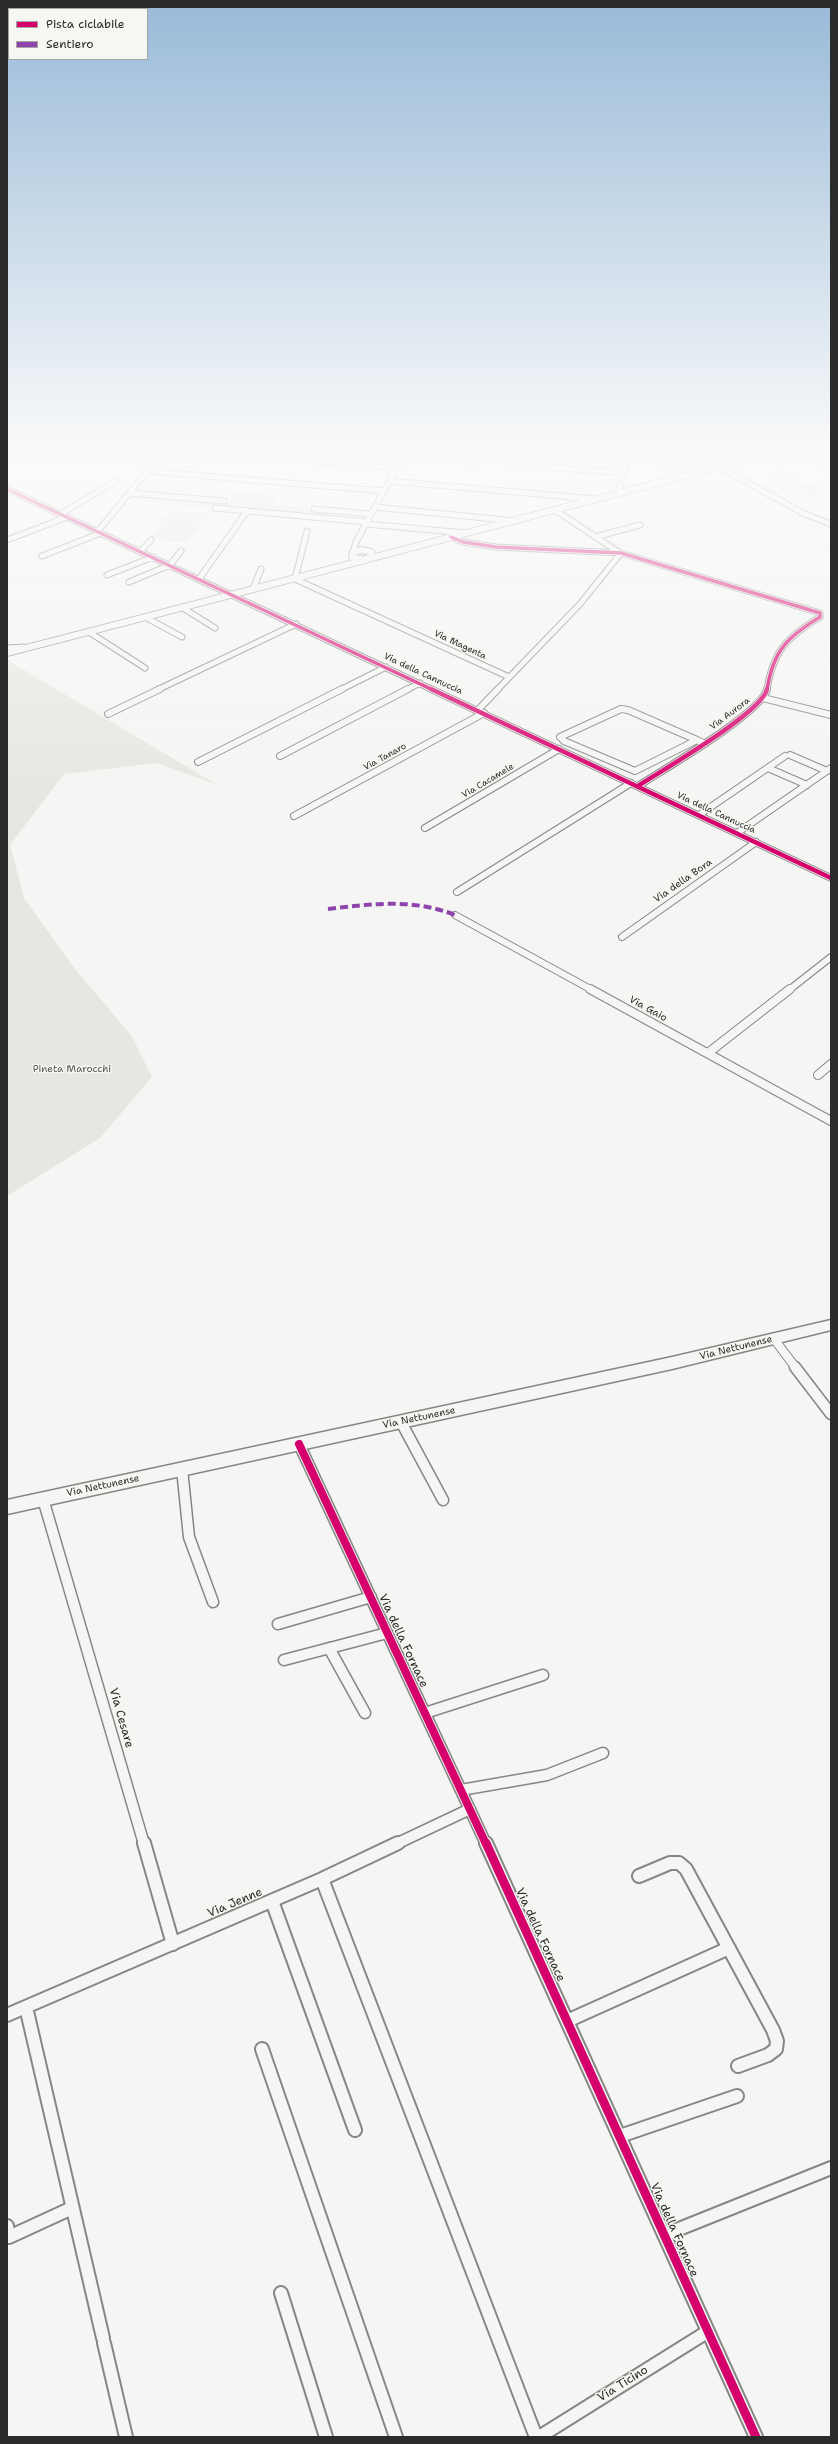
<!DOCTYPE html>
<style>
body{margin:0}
#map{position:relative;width:838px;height:2444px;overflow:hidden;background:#f5f5f3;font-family:"Shantell Sans",sans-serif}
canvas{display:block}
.frame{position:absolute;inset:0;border:8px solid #2b2b2b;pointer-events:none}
.legend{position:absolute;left:8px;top:8px;width:140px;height:52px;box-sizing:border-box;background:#f6f6f2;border:1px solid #a5a5a2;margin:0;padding:5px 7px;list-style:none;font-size:12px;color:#2b2b2b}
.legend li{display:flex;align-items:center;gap:8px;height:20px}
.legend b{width:20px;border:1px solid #a5a5a2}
</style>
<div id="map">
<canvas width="838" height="2444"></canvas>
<div class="frame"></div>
<ul class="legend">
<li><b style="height:5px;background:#d6006c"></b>Pista ciclabile</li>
<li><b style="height:5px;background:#8e44ad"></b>Sentiero</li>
</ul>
</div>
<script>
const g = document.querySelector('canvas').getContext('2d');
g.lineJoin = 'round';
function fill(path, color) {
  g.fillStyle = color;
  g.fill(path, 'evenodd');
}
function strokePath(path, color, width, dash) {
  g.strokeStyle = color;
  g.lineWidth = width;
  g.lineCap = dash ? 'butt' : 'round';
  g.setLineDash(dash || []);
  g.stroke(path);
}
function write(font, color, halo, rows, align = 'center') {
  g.font = font + ' "Shantell Sans",sans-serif';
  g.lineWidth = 3;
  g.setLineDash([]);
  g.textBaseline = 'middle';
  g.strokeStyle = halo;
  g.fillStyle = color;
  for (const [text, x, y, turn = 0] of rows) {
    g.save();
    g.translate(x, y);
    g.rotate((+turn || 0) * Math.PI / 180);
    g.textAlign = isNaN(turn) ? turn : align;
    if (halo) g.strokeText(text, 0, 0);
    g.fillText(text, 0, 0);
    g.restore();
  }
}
const green = new Path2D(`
 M 479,452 L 542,452 L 574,458 L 570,467 L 477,460 Z
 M 783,471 L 802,482 L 791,485 L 771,474 Z
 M 806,483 L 826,494 L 814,497 L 794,486 Z
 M 233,491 L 279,495 L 273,505 L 333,510 L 329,518 L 127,500 L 131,494 L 226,503 Z
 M 171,511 L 209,514 L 187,543 L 148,539 Z
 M 7,660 L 216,784 L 156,763 L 64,774 L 10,845 L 24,898 L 75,969 L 131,1035 L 152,1077 L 100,1138 L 7,1196 Z`);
const minorFar4 = new Path2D(`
 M 211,452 L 396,468
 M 531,452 L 627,461
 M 653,452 L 680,477
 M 790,452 L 808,456 L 831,468
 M 403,455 L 473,461 L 513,452
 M 512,464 L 623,473
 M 719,467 L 805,514 L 831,524
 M 147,471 L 384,491
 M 389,481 L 596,499
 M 7,489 L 433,690
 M 130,493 L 224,501
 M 618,493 L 629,452
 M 375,507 L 515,521
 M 215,508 L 367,522
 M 314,509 L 371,514
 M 555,510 L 620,553
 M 61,514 L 115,481
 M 366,524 L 465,533
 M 98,531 L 163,452
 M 307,531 L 295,579 L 509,677
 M 451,537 L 463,542 L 496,547 L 621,553 L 820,613 L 820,617 C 787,637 773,651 767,690
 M 595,537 L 640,525
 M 7,540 L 67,517
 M 141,551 L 151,540
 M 353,552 L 356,542 L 405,452
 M 42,556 L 101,533
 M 107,575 L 153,557
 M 199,579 L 247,511
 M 129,582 L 170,565 L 181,551
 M 253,589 L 261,569
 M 183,608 L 215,628
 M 145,617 L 182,637
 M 89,632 L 145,668
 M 7,648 L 24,647
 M 157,690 L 296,624
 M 340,690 L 386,667
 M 406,690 L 420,683
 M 497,690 L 580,604 L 621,553`);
const minorFar3 = new Path2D(`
 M 431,689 L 831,878
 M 763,698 L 831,715
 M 621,709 L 628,710 L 697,740 L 635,771 L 564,741 L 560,737 Z
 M 478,710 L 498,689
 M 108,714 L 160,689
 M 697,740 L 705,744
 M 790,755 L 827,771
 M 280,756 L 408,689
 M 198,762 L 342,689
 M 768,768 L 807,785
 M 638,786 C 661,771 763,712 767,689
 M 699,815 L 785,756
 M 294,816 L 484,713
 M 425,828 L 559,749
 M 737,833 L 831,768
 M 457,892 L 631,783
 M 455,915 L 592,990
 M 622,937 L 756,842
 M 789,990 L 831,957`);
const minorFar2 = new Path2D(`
 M 590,989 L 831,1121
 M 708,1053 L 790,989
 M 818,1075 L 831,1064
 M 774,1339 L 796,1368`);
const minorFar1 = new Path2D(`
 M 795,1367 L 831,1414
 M 401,1422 L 443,1500
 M 299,1444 L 486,1844
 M 182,1469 L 189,1537 L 213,1602
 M 43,1499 L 144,1844
 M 278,1624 L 371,1597
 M 329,1648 L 365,1713
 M 284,1660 L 387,1633
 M 425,1713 L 543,1675
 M 461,1790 L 547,1775 L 603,1753
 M 396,1844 L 470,1809`);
const minor = new Path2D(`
 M 144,1843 L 173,1944
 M 486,1843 L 756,2437
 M 639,1876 L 670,1863 L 679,1863 L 686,1869 L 773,2030 L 777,2041 L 776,2049 L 768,2055 L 738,2066
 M 322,1879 L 536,2437
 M 272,1901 L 355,2130
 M 26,2007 L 103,2338
 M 7,2015 L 322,1879 L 398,1843
 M 567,2021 L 729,1948
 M 262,2049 L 396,2437
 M 620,2136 L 737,2096
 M 7,2226 L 9,2237 L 72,2208
 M 664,2235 L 831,2168
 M 281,2293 L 326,2437
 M 104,2343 L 126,2437
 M 539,2437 L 707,2332`);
const tertiary = new Path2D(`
 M 362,550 L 371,552 L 373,556 L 363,560 L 352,557 L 353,552 Z
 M 368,559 L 775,452
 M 7,653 L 365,560`);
const primary = new Path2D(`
 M 831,1320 L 831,1330 L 672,1369 L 7,1514 L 7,1500 L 672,1357 Z`);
const quiet = new Path2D(`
 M 328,909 C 372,904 412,898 455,915`);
const cyclewayFar3 = new Path2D(`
 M 7,489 L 433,690
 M 451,537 L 463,542 L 496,547 L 621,553 L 820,613 L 820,617 C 787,637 773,651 767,690`);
const cyclewayFar2 = new Path2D(`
 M 431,689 L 831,878
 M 638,786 C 661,771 763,712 767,689`);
const cyclewayFar1 = new Path2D(`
 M 299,1444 L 486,1844`);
const cycleway = new Path2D(`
 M 486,1843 L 756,2437`);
const farStreetnames = [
 ["Via Magenta",460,645,25],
 ["Via della Cannuccia",423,674,25],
 ["Via Aurora",730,714,-37],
 ["Via Tanaro",385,757,-29],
 ["Via Cacamele",488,781,-31],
 ["Via della Cannuccia",716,813,25]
];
const streetNames = [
 ["Via della Bora",683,881,-35],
 ["Via Gaio",648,1009,29],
 ["Via Nettunense",736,1348,-14],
 ["Via Nettunense",419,1418,-12],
 ["Via Nettunense",103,1486,-12]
];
const parkNames = [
 ["Pineta Marocchi",72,1069]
];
const nearStreetnames = [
 ["Via della Fornace",403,1641,65],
 ["Via Cesare",121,1718,74],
 ["Via Jenne",235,1903,-23],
 ["Via della Fornace",540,1935,65],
 ["Via della Fornace",674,2230,66],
 ["Via Ticino",623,2384,-32]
];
fill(green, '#e6e6e2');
strokePath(minorFar4, '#868685', 7);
strokePath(minorFar3, '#868685', 8);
strokePath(minorFar2, '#868685', 10);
strokePath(minorFar1, '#868685', 13);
strokePath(minor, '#868685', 16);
strokePath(tertiary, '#868685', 8);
strokePath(primary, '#868685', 3);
strokePath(minorFar4, '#f5f5f3', 5);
strokePath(minorFar3, '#f5f5f3', 6);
strokePath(minorFar2, '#f5f5f3', 8);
strokePath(minorFar1, '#f5f5f3', 10);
strokePath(minor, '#f5f5f3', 12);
strokePath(tertiary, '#f5f5f3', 6);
fill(primary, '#f5f5f3');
strokePath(quiet, '#8e44ad', 4, [8, 4]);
strokePath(cyclewayFar3, '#d6006c', 3.5);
strokePath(cyclewayFar2, '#d6006c', 4.5);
strokePath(cyclewayFar1, '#d6006c', 8);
strokePath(cycleway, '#d6006c', 9);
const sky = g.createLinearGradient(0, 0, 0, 794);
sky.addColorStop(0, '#99bad8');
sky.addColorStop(0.57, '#fafafa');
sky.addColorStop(1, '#fafafa00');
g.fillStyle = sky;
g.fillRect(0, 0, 838, 794);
write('9px', '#2b2b2b', '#f6f6f2', farStreetnames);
write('10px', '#2b2b2b', '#f6f6f2', streetNames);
write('10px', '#565656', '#f6f6f2', parkNames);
write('12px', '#2b2b2b', '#f6f6f2', nearStreetnames);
</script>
